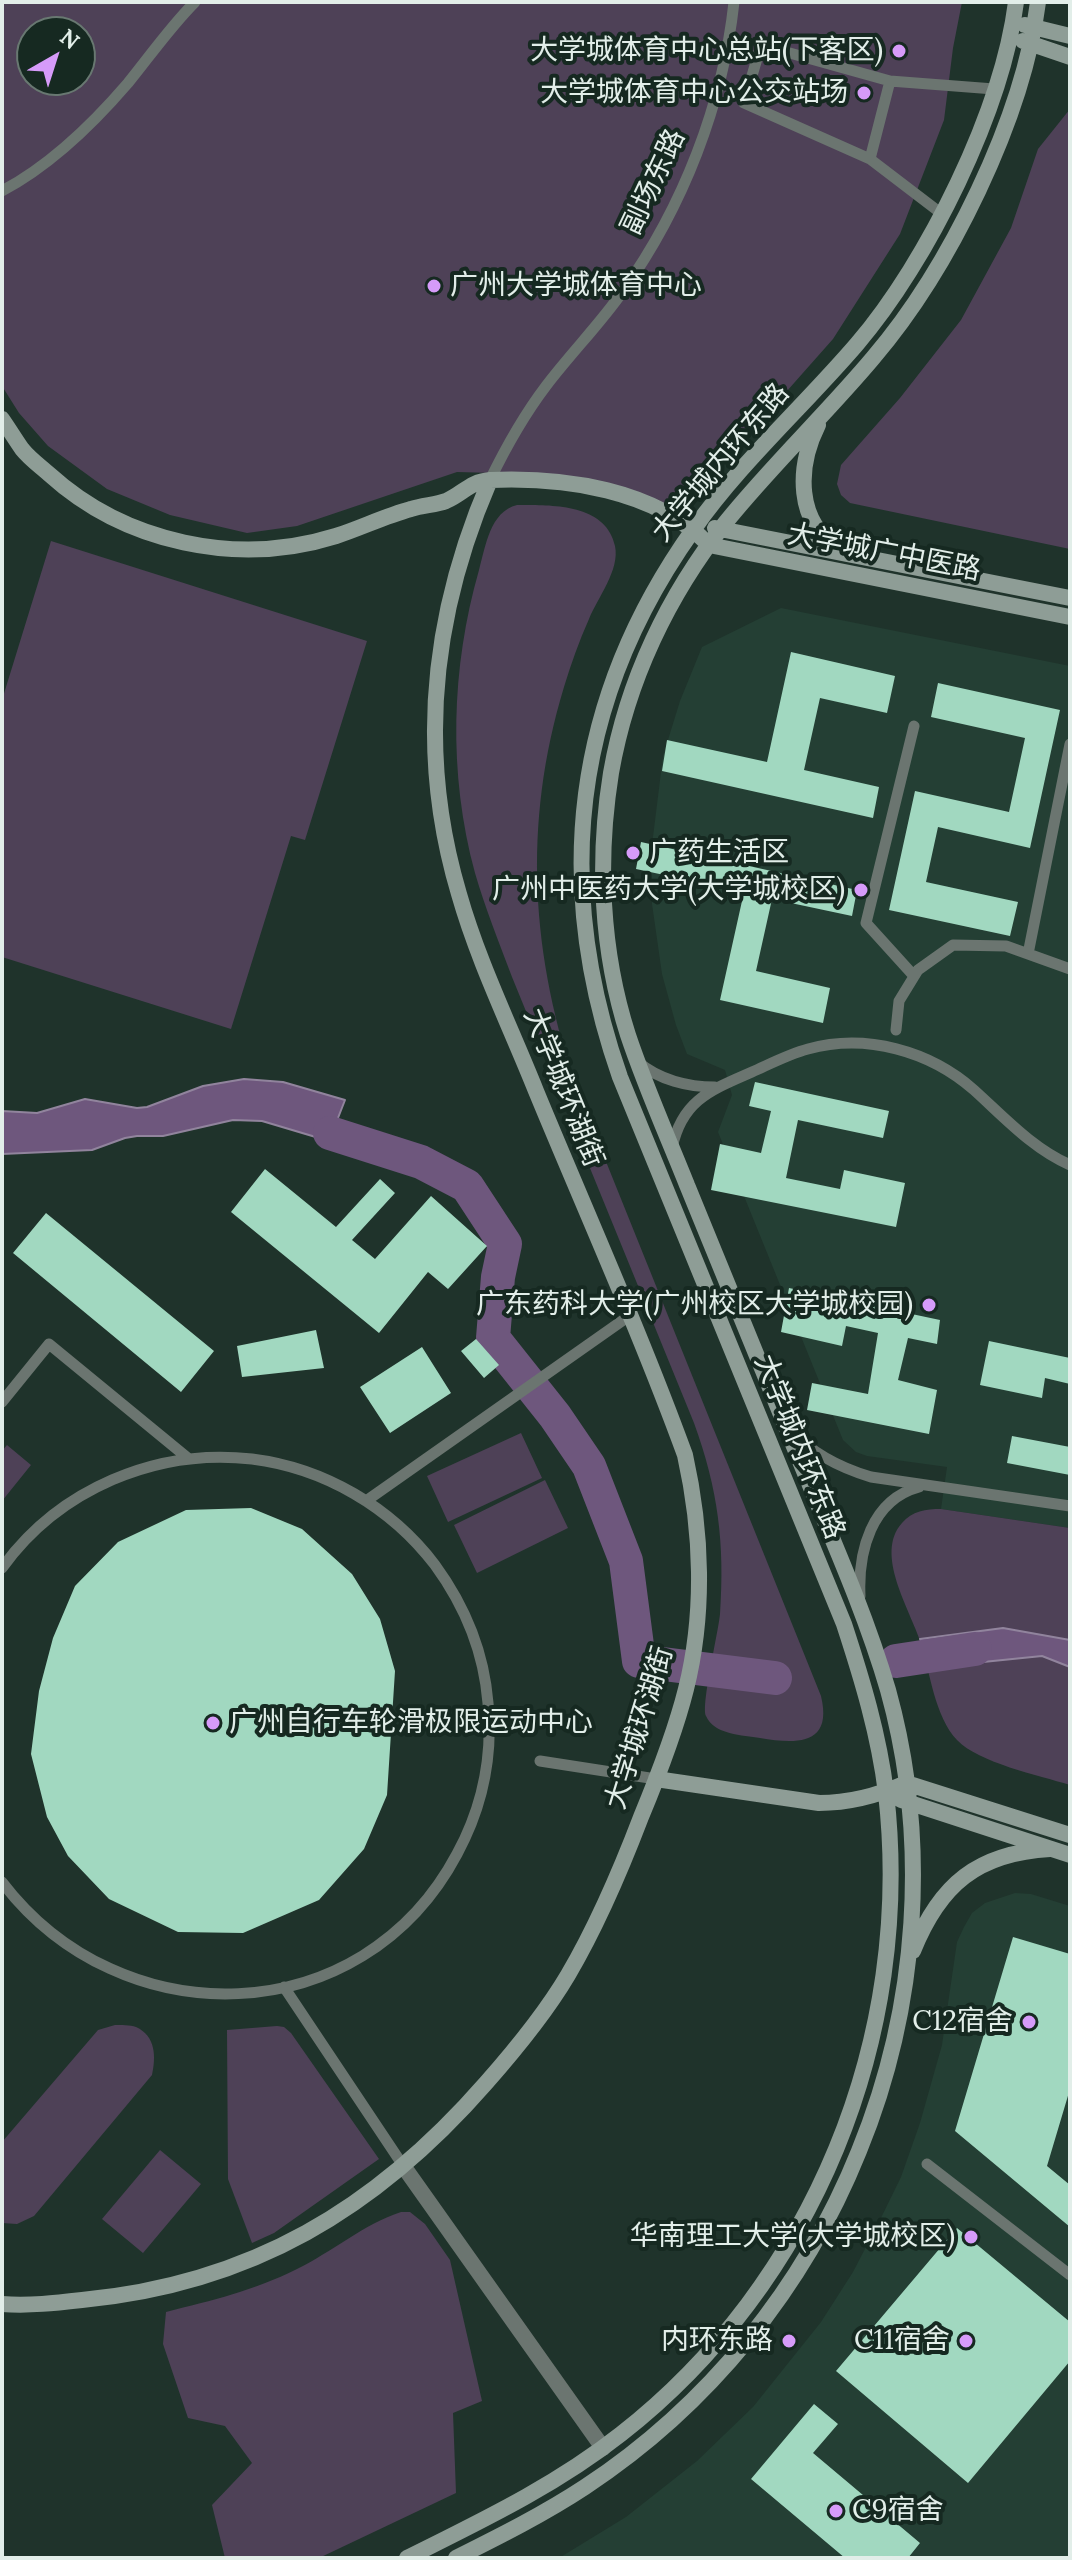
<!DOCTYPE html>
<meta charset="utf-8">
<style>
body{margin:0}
#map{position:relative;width:1072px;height:2560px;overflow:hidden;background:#1f332b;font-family:Lora,serif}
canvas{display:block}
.frame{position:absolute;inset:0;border:4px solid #e2eee9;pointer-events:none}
.north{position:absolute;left:16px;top:16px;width:80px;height:80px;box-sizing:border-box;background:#162921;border:2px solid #687871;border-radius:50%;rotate:39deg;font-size:22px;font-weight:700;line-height:32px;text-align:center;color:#e2eee9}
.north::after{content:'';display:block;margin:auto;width:28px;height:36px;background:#d69bf9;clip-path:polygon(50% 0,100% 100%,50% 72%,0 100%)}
</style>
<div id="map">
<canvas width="1072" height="2560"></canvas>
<div class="frame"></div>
<div class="north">N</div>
</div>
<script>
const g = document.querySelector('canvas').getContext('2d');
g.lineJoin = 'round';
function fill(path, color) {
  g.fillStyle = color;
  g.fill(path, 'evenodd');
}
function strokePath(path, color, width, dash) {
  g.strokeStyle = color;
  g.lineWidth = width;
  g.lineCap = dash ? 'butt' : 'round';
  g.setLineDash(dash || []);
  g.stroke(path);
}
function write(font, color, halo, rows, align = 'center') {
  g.font = font + ' Lora,"Noto Sans SC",serif';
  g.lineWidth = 8;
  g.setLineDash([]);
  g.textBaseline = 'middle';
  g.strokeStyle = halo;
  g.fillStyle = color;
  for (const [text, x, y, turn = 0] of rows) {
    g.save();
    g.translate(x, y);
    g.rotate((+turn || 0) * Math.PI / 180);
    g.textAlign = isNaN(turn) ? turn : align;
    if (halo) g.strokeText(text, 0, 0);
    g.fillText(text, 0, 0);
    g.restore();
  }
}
const built = new Path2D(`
 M 781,608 L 1070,666 L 1070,1528 L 941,1509 L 947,1467 L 867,1456 L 856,1452 L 843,1440 L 718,1132 L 732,1095 L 725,1070 L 687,1054 L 676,1025 L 662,974 L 652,904 L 651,853 L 663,756 L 680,701 L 702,647 Z
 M 1015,1893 L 1031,1894 L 1070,1906 L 1070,2558 L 559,2558 L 626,2517 L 697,2461 L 753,2407 L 821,2322 L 853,2272 L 879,2222 L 901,2177 L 920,2123 L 942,2045 L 957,1942 L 964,1927 L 972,1913 L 985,1903 Z`);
const green = new Path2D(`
 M 2,2 L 962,2 L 953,48 L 944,120 L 900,234 L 833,339 L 748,435 L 668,509 L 532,474 L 457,472 L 297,526 L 247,533 L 170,515 L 107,489 L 48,446 L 19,413 L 2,386 ZM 32,32 L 80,32 L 80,80 L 32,80 Z
 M 1070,109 L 1070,549 L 850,503 L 841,495 L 837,484 L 841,465 L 900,398 L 961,320 L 1011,228 L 1038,149 Z
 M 517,505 C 550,505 606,503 615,546 C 620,570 598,597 589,619 C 579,641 571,664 564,687 C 522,825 531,957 578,1092 L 821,1696 C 833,1746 796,1744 760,1738 C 743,1735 714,1735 706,1716 C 701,1705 718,1634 720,1614 C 725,1543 718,1489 694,1423 L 512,977 C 499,942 485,908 475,873 C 448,773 451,668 479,570 C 486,545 490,512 517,505 Z
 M 51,541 L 367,641 L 305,840 L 291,836 L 231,1029 L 2,957 L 2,700 Z
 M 521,1433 L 542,1478 L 448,1522 L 427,1476 Z
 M 7,1445 L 31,1465 L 2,1501 L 2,1451 Z
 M 545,1480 L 568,1528 L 477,1573 L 454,1525 Z
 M 941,1509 L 1070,1528 L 1070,1785 C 1038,1775 979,1763 957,1740 C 935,1717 930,1673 921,1643 C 910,1609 874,1554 902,1523 C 912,1511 926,1509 941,1509 Z
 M 115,2025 C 121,2025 130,2025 136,2027 C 156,2036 156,2057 152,2075 L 34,2216 L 17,2224 L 2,2223 L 2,2142 L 98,2030 Z
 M 277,2026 L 284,2027 L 291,2033 L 379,2159 L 274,2233 L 252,2243 L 228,2179 L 227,2030 Z
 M 160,2150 L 201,2184 L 143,2253 L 102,2219 Z
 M 401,2212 L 410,2212 L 425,2224 L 450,2260 L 482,2401 L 453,2413 L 456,2493 L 319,2558 L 225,2558 L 212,2505 L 252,2463 L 225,2426 L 188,2418 L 163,2344 L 166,2312 C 213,2300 253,2291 297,2269 C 332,2252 364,2224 401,2212 Z`);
const water = new Path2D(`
 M 244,1079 L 283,1082 L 345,1100 L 329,1141 L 262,1121 L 233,1120 L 163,1136 L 137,1136 L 125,1138 L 92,1150 L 2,1154 L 2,1111 L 37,1113 L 85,1099 L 137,1108 L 147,1107 L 203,1086 Z
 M 1003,1628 L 1070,1640 L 1070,1667 L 1042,1656 L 934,1667 L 920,1639 Z`);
const river = new Path2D(`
 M 330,1133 L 421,1162 L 467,1186 L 505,1244 L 498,1277 L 493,1338 L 555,1416 L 589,1466 L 626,1561 L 639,1661 L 775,1678
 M 896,1661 L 975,1649`);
const building = new Path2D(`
 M 791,652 L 895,676 L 887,713 L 820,698 L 804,770 L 879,787 L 873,818 L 662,771 L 667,740 L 767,762 Z
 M 938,683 L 1060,710 L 1030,848 L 938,827 L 926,882 L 1018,902 L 1010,936 L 889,910 L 915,791 L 1009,812 L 1025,738 L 931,717 Z
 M 641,842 L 857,890 L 852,916 L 772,899 L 756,971 L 830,988 L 823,1023 L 720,1000 L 744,892 L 636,869 Z
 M 755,1082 L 889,1111 L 883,1138 L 798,1120 L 786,1178 L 840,1189 L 844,1170 L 905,1183 L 896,1227 L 711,1190 L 720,1144 L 761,1153 L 771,1111 L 749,1106 Z
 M 265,1169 L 336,1227 L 380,1179 L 395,1193 L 352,1240 L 375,1259 L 431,1196 L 487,1246 L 448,1289 L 428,1272 L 379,1333 L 231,1212 Z
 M 46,1213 L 214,1351 L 181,1392 L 13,1253 Z
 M 789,1288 L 940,1320 L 937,1344 L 908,1338 L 898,1380 L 937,1390 L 929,1434 L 807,1410 L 812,1383 L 868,1394 L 878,1333 L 846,1326 L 842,1346 L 781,1332 Z
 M 316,1330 L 324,1368 L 242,1377 L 237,1346 Z
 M 476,1339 L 499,1365 L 484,1378 L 461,1351 Z
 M 989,1341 L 1070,1358 L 1070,1384 L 1045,1378 L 1042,1398 L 980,1385 Z
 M 422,1347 L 451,1393 L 390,1433 L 360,1387 Z
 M 1012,1436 L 1070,1447 L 1070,1475 L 1007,1463 Z
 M 251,1508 L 302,1529 L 352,1574 L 380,1619 L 395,1671 L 387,1795 L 364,1849 L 319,1900 L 243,1933 L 178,1932 L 109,1899 L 68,1856 L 47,1817 L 31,1754 L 39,1691 L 53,1638 L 75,1586 L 118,1542 L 186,1510 Z
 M 1013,1937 L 1070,1954 L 1070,2089 L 1047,2166 L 1070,2185 L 1070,2227 L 955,2131 Z
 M 957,2228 L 1070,2322 L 1070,2361 L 968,2483 L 836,2371 Z
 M 814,2404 L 838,2424 L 813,2453 L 920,2543 L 908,2558 L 845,2558 L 751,2479 Z`);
const lane = new Path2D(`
 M 870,159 L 890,81
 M 2,191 C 51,165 92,125 128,83 C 150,56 170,27 195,2
 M 942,214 L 870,159 L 744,103 L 761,45 L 890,81 L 994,89
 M 490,480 C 506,447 524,415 546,386 C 571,353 600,324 623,291 C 683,207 723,104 734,2
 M 914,726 L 866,923 L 914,976
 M 1028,954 L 1070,744
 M 896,1030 L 899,1001 L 918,970 L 953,945 L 1006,946 L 1070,969
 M 638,1062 C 659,1080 688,1087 715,1087
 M 672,1148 C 682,1100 711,1090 752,1072 C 770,1064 789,1054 808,1049 C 866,1033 930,1051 974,1090 C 1005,1118 1032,1148 1070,1165
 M 2,1402 L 49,1344 L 189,1459
 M 790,1429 C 811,1453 841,1468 871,1477 L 1070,1506
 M 366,1501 L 629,1316
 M 2,1568 C 59,1489 156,1448 252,1459 C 324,1468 391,1507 435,1565 C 465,1606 484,1653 488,1703 C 493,1756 482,1808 457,1854 C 362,2033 121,2038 2,1882
 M 860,1596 C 858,1552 871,1500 919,1487
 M 540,1761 L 656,1779
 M 284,1987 L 404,2167
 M 927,2164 L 1070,2275`);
const street = new Path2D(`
 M 404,2167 L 603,2448`);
const secondary = new Path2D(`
 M 1025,25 L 1070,36
 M 1023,41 L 1070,57
 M 2,419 C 9,429 15,439 22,449 C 30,459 40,466 49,474 C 125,543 237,567 336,536 C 361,528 385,516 411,509 C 422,505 436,505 446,501 C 464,493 469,482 490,480 C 432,614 417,753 459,894 C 478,961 510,1026 536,1091 C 586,1212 640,1332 685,1455 C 702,1531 705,1613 686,1689 C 675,1733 658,1776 641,1817 C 620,1872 598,1924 568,1975 C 545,2014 516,2049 486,2083 C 376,2209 251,2284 82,2300 C 56,2303 29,2306 2,2304
 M 818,425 C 797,467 795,522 840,550
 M 490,480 C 564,477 655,489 709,545 L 1070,617
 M 715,528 L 1070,598
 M 656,1779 L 819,1803 C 849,1803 879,1795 906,1783 L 1070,1835
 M 901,1800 L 1070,1855
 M 913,1951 C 940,1884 978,1853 1050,1849
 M 407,2558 C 481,2521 555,2486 621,2434 C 814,2283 914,2037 886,1793 C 879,1735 862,1679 844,1624 L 620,1077 C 552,883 573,699 693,530 C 740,463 803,407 857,344 C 928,261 1002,111 1016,2
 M 456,2558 C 500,2536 544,2514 585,2487 C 708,2406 804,2288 859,2151 C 918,2007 930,1841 888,1690 C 866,1615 834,1543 804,1471 C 765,1375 726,1280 687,1185 C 667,1135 645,1086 628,1035 C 601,951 597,860 611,773 C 627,681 668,595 726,522 C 772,465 826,414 873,358 C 949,269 1023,119 1038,2`);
const markers = [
 [899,51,8,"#d69bf9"],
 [864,93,8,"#d69bf9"],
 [434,286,8,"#d69bf9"],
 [633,853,8,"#d69bf9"],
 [861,890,8,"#d69bf9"],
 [929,1305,8,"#d69bf9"],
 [213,1723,8,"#d69bf9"],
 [1029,2022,8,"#d69bf9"],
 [971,2237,8,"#d69bf9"],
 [789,2341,8,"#d69bf9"],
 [966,2341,8,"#d69bf9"],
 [836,2511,8,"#d69bf9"]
];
const poiNames = [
 ["大学城体育中心总站(下客区)",883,51],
 ["大学城体育中心公交站场",848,93],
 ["广州大学城体育中心",450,286,"left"],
 ["广药生活区",649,853,"left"],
 ["广州中医药大学(大学城校区)",845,890],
 ["广东药科大学(广州校区大学城校园)",913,1305],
 ["广州自行车轮滑极限运动中心",229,1723,"left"],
 ["C12宿舍",1013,2022],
 ["华南理工大学(大学城校区)",955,2237],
 ["内环东路",773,2341],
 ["C11宿舍",950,2341],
 ["C9宿舍",852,2511,"left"]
];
const streetNames = [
 ["副场东路",654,182,-65],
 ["大学城内环东路",721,463,-50],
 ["大学城广中医路",884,553,11],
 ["大学城环湖街",563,1088,68],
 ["大学城内环东路",799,1447,68],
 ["大学城环湖街",640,1728,-73]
];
fill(built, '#243f34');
fill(green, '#4e4157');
fill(water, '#6e577d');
strokePath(water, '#91849d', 2);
strokePath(river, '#6e577d', 34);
fill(building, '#a1d8c0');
strokePath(lane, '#6b7570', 11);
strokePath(street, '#6b7570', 16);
strokePath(secondary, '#8e9d96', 16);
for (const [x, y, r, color] of markers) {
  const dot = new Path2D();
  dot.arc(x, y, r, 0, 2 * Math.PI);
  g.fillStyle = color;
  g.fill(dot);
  strokePath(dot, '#162921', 3);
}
write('28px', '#e2eee9', '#162921', poiNames, 'right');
write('28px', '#e2eee9', '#162921', streetNames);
</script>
